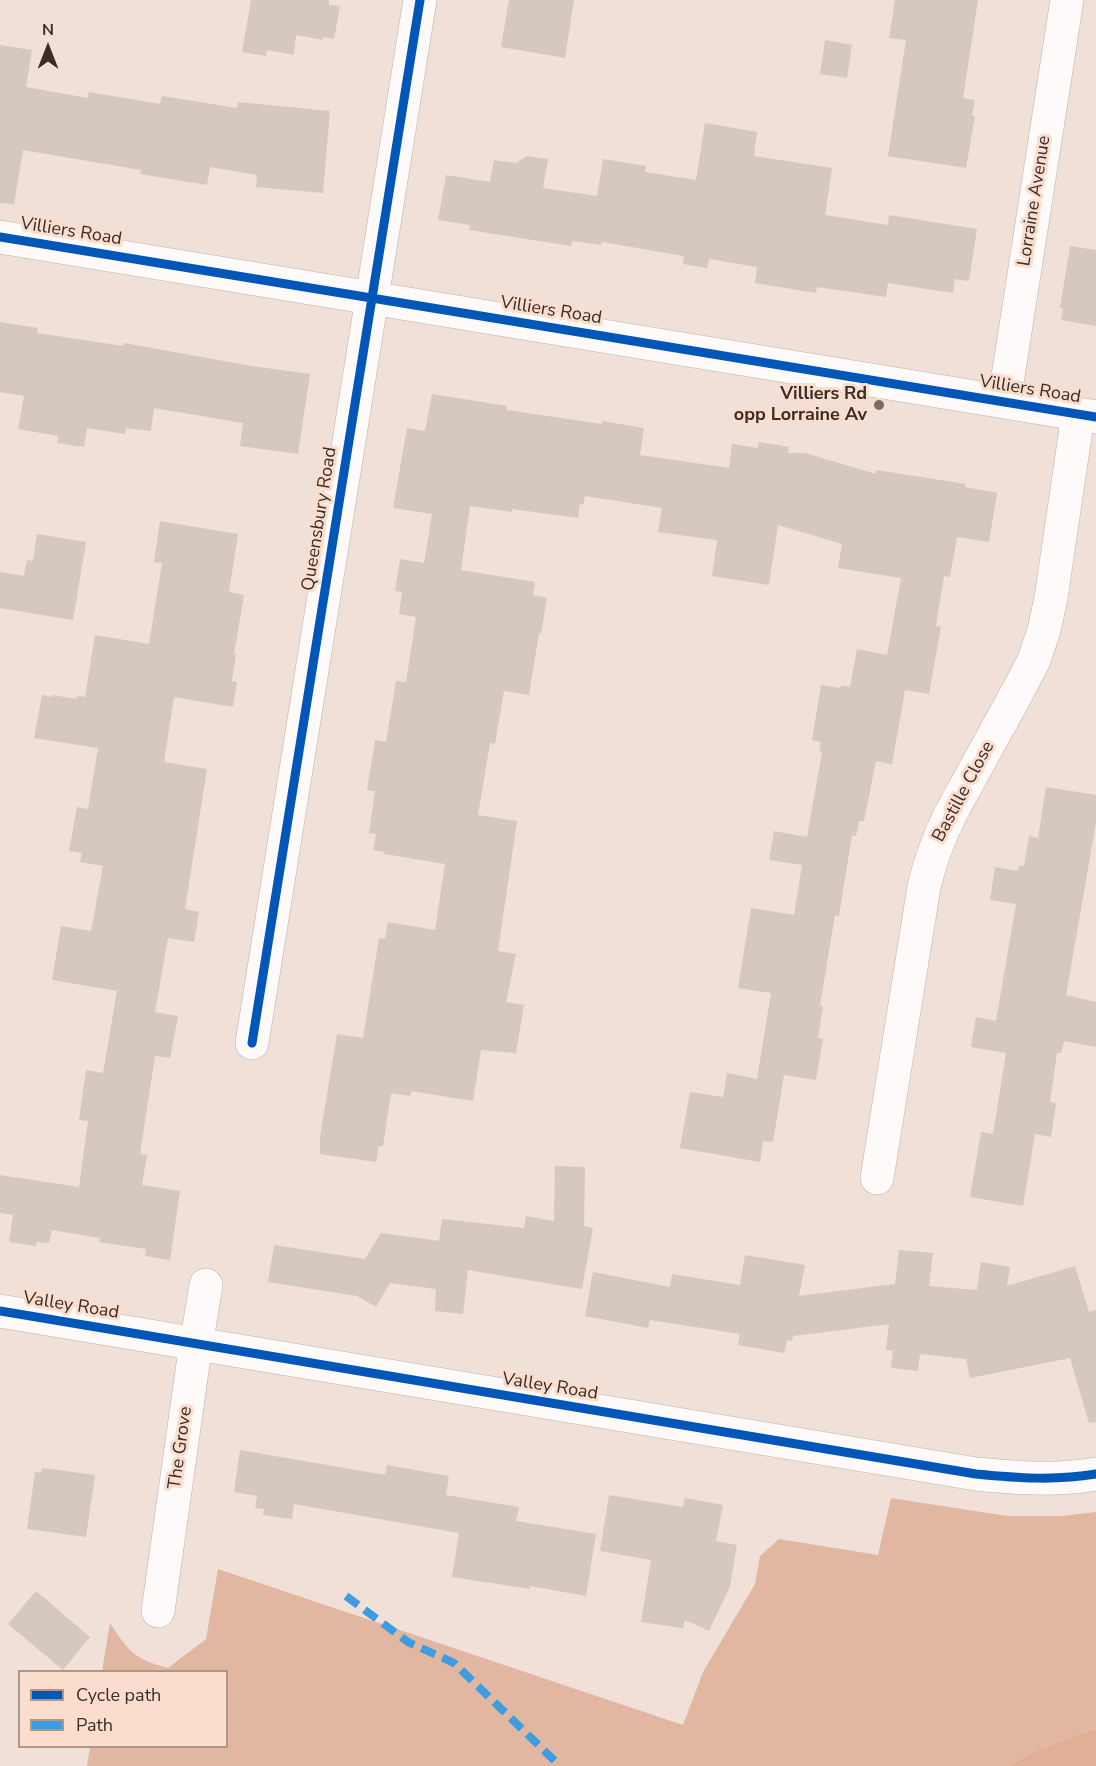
<!DOCTYPE html>
<style>
body{margin:0}
#map{position:relative;width:1096px;height:1766px;overflow:hidden;background:#f0e0d8;font-family:"Nunito Sans",sans-serif}
canvas{display:block}
.legend{position:absolute;left:18px;top:1670px;width:210px;height:78px;box-sizing:border-box;background:#fbddce;border:2px solid #ad978b;margin:0;padding:8px 10px;list-style:none;font-size:18px;color:#382d27}
.legend li{display:flex;align-items:center;gap:12px;height:30px}
.legend b{width:30px;border:2px solid #ad978b}
.north{position:absolute;left:18px;top:18px;width:60px;height:60px;-webkit-text-stroke:4px #fbddce;paint-order:stroke;rotate:0deg;font-size:16px;font-weight:700;line-height:24px;text-align:center;color:#382d27}
.north::after{content:'';display:block;margin:auto;width:21px;height:27px;background:#382d27;clip-path:polygon(50% 0,100% 100%,50% 72%,0 100%)}
</style>
<div id="map">
<canvas width="1096" height="1766"></canvas>
<ul class="legend">
<li><b style="height:8px;background:#0057b8"></b>Cycle path</li>
<li><b style="height:8px;background:#3e9de0"></b>Path</li>
</ul>
<div class="north">N</div>
</div>
<script>
const g = document.querySelector('canvas').getContext('2d');
g.lineJoin = 'round';
function fill(path, color) {
  g.fillStyle = color;
  g.fill(path, 'evenodd');
}
function strokePath(path, color, width, dash) {
  g.strokeStyle = color;
  g.lineWidth = width;
  g.lineCap = dash ? 'butt' : 'round';
  g.setLineDash(dash || []);
  g.stroke(path);
}
function write(font, color, halo, rows, align = 'center') {
  g.font = font + ' "Nunito Sans",sans-serif';
  g.lineWidth = 6;
  g.setLineDash([]);
  g.textBaseline = 'middle';
  g.strokeStyle = halo;
  g.fillStyle = color;
  for (const [text, x, y, turn = 0] of rows) {
    g.save();
    g.translate(x, y);
    g.rotate((+turn || 0) * Math.PI / 180);
    g.textAlign = isNaN(turn) ? turn : align;
    if (halo) g.strokeText(text, 0, 0);
    g.fillText(text, 0, 0);
    g.restore();
  }
}
const forest = new Path2D(`
 M 891,1498 L 1007,1516 L 1061,1516 L 1096,1512 L 1096,1728 L 1030,1753 L 1009,1766 L 87,1766 L 90,1747 L 226,1746 L 226,1672 L 102,1671 L 110,1623 C 130,1653 133,1658 168,1668 L 206,1639 L 218,1569 L 683,1725 L 703,1672 L 755,1584 L 760,1556 L 779,1539 L 878,1555 Z`);
const water = new Path2D(`
 M 1096,1728 L 1096,1766 L 1009,1766 L 1030,1753 Z`);
const building = new Path2D(`
 M 251,0 L 329,0 L 329,5 L 340,6 L 334,39 L 323,37 L 323,40 L 296,35 L 294,55 L 267,50 L 266,56 L 242,52 Z
 M 509,0 L 574,0 L 565,58 L 501,47 Z
 M 895,0 L 978,0 L 963,98 L 975,100 L 972,115 L 975,116 L 966,168 L 888,156 L 906,40 L 889,38 Z
 M 825,40 L 852,45 L 847,78 L 820,74 Z
 M 0,45 L 32,50 L 26,87 L 88,98 L 89,92 L 160,104 L 162,96 L 237,108 L 238,102 L 330,111 L 323,193 L 256,187 L 257,175 L 210,167 L 207,185 L 140,174 L 141,170 L 23,150 L 14,204 L 0,203 Z
 M 705,123 L 757,132 L 754,156 L 832,168 L 825,215 L 888,225 L 889,215 L 977,229 L 969,281 L 955,279 L 953,293 L 888,283 L 886,297 L 817,287 L 816,293 L 755,283 L 757,267 L 709,259 L 707,268 L 683,264 L 684,256 L 602,242 L 601,245 L 572,241 L 571,246 L 469,230 L 470,225 L 438,220 L 446,175 L 490,182 L 494,160 L 516,163 L 527,156 L 548,159 L 543,188 L 597,196 L 603,159 L 646,166 L 645,172 L 696,180 Z
 M 1070,246 L 1096,250 L 1096,326 L 1061,320 L 1063,308 L 1060,308 Z
 M 0,322 L 38,328 L 37,333 L 123,346 L 124,343 L 252,366 L 310,374 L 298,454 L 240,446 L 243,423 L 154,408 L 151,431 L 126,428 L 125,434 L 87,428 L 84,447 L 57,443 L 58,436 L 18,429 L 24,396 L 0,392 Z
 M 432,394 L 507,406 L 507,410 L 602,424 L 602,421 L 644,428 L 640,455 L 729,468 L 732,444 L 758,448 L 759,442 L 789,447 L 788,453 L 805,453 L 876,474 L 876,470 L 966,484 L 965,487 L 997,493 L 989,542 L 957,537 L 950,577 L 944,576 L 936,626 L 941,627 L 929,694 L 905,690 L 892,764 L 876,761 L 864,821 L 859,821 L 856,836 L 852,835 L 839,916 L 835,915 L 820,1006 L 823,1006 L 818,1038 L 823,1039 L 816,1080 L 784,1075 L 773,1142 L 763,1141 L 760,1162 L 680,1148 L 690,1092 L 723,1097 L 727,1073 L 757,1079 L 771,993 L 738,988 L 751,908 L 794,915 L 802,865 L 769,860 L 774,831 L 807,837 L 822,752 L 819,751 L 821,742 L 812,740 L 821,685 L 840,688 L 841,685 L 850,687 L 857,649 L 887,655 L 901,578 L 838,568 L 842,544 L 778,525 L 769,585 L 712,576 L 717,540 L 658,532 L 662,508 L 585,496 L 583,505 L 580,504 L 578,518 L 512,509 L 512,512 L 470,506 L 461,570 L 535,582 L 533,595 L 547,598 L 541,633 L 539,633 L 529,695 L 504,691 L 495,744 L 490,743 L 478,815 L 517,821 L 498,951 L 516,954 L 506,1002 L 524,1005 L 516,1053 L 481,1050 L 473,1101 L 411,1091 L 410,1096 L 391,1093 L 383,1146 L 379,1146 L 376,1162 L 320,1154 L 320,1137 L 337,1034 L 363,1038 L 379,938 L 385,939 L 388,922 L 435,930 L 445,864 L 391,855 L 384,854 L 385,852 L 373,850 L 376,834 L 369,833 L 375,791 L 367,790 L 375,740 L 386,742 L 396,681 L 406,682 L 416,617 L 399,614 L 402,592 L 395,591 L 400,559 L 424,563 L 432,514 L 393,508 L 407,428 L 425,431 Z
 M 160,521 L 238,534 L 229,592 L 244,595 L 234,654 L 236,654 L 232,681 L 237,682 L 233,707 L 174,697 L 164,762 L 207,769 L 185,909 L 199,912 L 194,942 L 168,938 L 155,1012 L 178,1016 L 170,1058 L 155,1056 L 140,1154 L 147,1155 L 142,1185 L 180,1191 L 170,1260 L 145,1256 L 146,1249 L 99,1242 L 100,1238 L 52,1230 L 49,1243 L 37,1242 L 36,1246 L 9,1242 L 13,1215 L 0,1213 L 0,1175 L 79,1187 L 88,1121 L 79,1120 L 86,1070 L 103,1073 L 117,991 L 52,980 L 61,926 L 91,931 L 103,866 L 80,862 L 82,853 L 69,851 L 77,807 L 88,809 L 98,748 L 34,738 L 42,695 L 52,697 L 53,695 L 76,699 L 77,696 L 85,697 L 95,635 L 149,644 L 162,563 L 154,562 Z
 M 37,534 L 86,542 L 73,620 L 0,608 L 0,572 L 24,576 L 27,560 L 33,561 Z
 M 1046,787 L 1096,795 L 1096,823 L 1066,995 L 1096,1002 L 1096,1047 L 1064,1041 L 1061,1053 L 1057,1053 L 1050,1102 L 1056,1103 L 1051,1137 L 1035,1134 L 1023,1206 L 970,1197 L 981,1132 L 993,1134 L 1006,1053 L 971,1047 L 976,1017 L 996,1021 L 1016,904 L 990,900 L 995,867 L 1018,871 L 1019,866 L 1024,866 L 1029,836 L 1038,838 Z
 M 555,1166 L 585,1167 L 584,1226 L 593,1228 L 582,1289 L 468,1270 L 463,1314 L 435,1311 L 436,1289 L 390,1283 L 376,1307 L 357,1296 L 268,1282 L 274,1245 L 365,1259 L 381,1233 L 439,1241 L 442,1219 L 524,1228 L 526,1216 L 554,1221 Z
 M 899,1250 L 933,1253 L 929,1286 L 977,1290 L 981,1262 L 1010,1267 L 1007,1286 L 1075,1266 L 1089,1312 L 1096,1310 L 1096,1422 L 1089,1423 L 1070,1358 L 970,1378 L 966,1359 L 920,1354 L 918,1371 L 891,1368 L 893,1351 L 886,1350 L 889,1324 L 793,1336 L 792,1341 L 787,1340 L 784,1353 L 738,1345 L 740,1334 L 650,1320 L 648,1328 L 585,1316 L 593,1272 L 670,1287 L 672,1274 L 740,1285 L 745,1255 L 805,1265 L 799,1296 L 895,1284 Z
 M 240,1450 L 385,1475 L 387,1465 L 449,1476 L 446,1495 L 519,1507 L 516,1521 L 596,1534 L 586,1596 L 530,1586 L 530,1589 L 452,1577 L 459,1533 L 294,1504 L 292,1519 L 263,1515 L 264,1509 L 255,1508 L 257,1496 L 234,1492 Z
 M 42,1468 L 95,1475 L 86,1537 L 27,1529 L 35,1472 L 41,1473 Z
 M 609,1495 L 683,1507 L 685,1498 L 723,1505 L 716,1541 L 737,1545 L 730,1586 L 709,1631 L 685,1620 L 683,1628 L 641,1622 L 651,1560 L 600,1551 Z
 M 36,1591 L 90,1637 L 63,1670 L 8,1624 Z`);
const minor = new Path2D(`
 M 0,237 L 1096,417
 M 1004,402 L 1067,0
 M 252,1043 L 420,0
 M 877,1178 L 924,887 C 930,861 939,837 951,813 L 1019,689 L 1034,660 L 1044,630 L 1051,598 L 1078,415
 M 0,1311 L 976,1474 C 1017,1478 1055,1481 1096,1474
 M 158,1611 L 193,1364 L 206,1285`);
const quiet = new Path2D(`
 M 346,1596 L 408,1642 L 454,1663 L 560,1766`);
const cycleway = new Path2D(`
 M 0,237 L 1096,417
 M 252,1043 L 420,0
 M 0,1311 L 976,1474 C 1017,1478 1055,1481 1096,1474`);
const markers = [
 [879,405,6,"#786c65"]
];
const streetNames = [
 ["Lorraine Avenue",1035,201,-81],
 ["Villiers Road",71,232,9],
 ["Villiers Road",551,311,9],
 ["Villiers Road",1030,390,9],
 ["Queensbury Road",320,519,-81],
 ["Bastille Close",964,792,-62],
 ["Valley Road",71,1306,9],
 ["Valley Road",550,1387,9],
 ["The Grove",181,1448,-82]
];
const poiNames = [
 ["Villiers Rd",867,395],
 ["opp Lorraine Av",867,416]
];
fill(forest, '#e2b7a2');
fill(water, '#e1af96');
fill(building, '#d4c8c1');
strokePath(minor, '#bdb0aa', 34);
strokePath(minor, '#fdfaf9', 33);
strokePath(quiet, '#3e9de0', 8, [15, 8]);
strokePath(cycleway, '#0057b8', 9);
for (const [x, y, r, color] of markers) {
  const dot = new Path2D();
  dot.arc(x, y, r, 0, 2 * Math.PI);
  g.fillStyle = color;
  g.fill(dot);
  strokePath(dot, '#fbddce', 2);
}
write('18px', '#382d27', '#fbddce', streetNames);
write('bold 18px', '#382d27', '#fbddce', poiNames, 'right');
</script>
